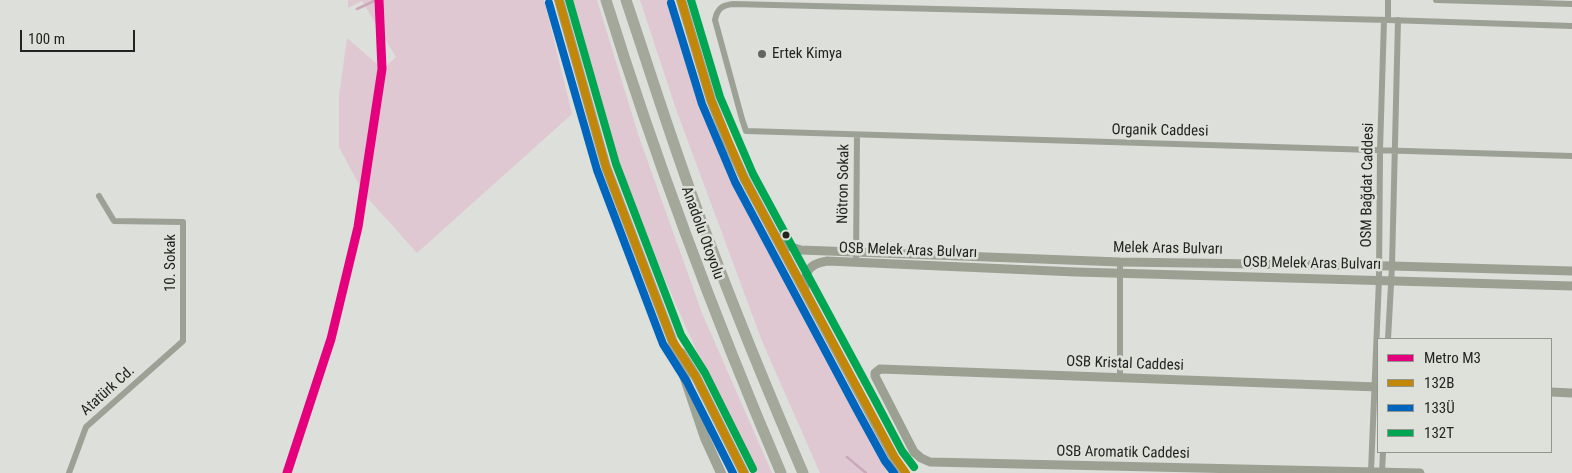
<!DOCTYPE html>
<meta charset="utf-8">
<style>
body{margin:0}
#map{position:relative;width:1572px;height:473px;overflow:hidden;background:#dddfdb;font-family:"Roboto Condensed",sans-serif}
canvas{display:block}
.legend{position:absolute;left:1377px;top:338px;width:175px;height:115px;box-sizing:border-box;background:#dee1d9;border:1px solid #93958f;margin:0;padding:6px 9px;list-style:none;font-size:15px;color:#232421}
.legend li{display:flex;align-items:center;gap:10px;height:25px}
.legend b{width:25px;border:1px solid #93958f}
.scale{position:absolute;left:20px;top:30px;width:115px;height:22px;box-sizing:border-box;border:2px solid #232421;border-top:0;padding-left:6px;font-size:15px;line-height:18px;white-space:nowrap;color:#232421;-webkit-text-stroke:4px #dee1d9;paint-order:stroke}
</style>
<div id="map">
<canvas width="1572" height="473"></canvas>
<ul class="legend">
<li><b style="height:6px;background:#e5007d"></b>Metro M3</li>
<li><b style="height:6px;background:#c28608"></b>132B</li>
<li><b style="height:6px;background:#0065bd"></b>133Ü</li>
<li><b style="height:6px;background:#00a651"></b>132T</li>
</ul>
<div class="scale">100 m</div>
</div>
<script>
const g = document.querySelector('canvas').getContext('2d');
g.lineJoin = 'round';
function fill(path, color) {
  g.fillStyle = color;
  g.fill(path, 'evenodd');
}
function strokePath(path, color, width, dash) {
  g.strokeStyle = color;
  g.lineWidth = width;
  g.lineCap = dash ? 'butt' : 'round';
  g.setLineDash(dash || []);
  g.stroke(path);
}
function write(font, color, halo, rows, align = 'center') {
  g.font = font + ' "Roboto Condensed",sans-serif';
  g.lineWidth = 5;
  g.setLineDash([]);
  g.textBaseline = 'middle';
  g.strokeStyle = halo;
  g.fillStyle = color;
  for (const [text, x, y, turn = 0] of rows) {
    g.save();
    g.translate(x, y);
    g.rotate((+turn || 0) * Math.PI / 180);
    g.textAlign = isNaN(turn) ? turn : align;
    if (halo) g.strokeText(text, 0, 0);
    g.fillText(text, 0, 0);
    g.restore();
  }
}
const green = new Path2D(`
 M 348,0 L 544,0 L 572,114 L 417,253 L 364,194 L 339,147 L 339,96 L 347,38 L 383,69 L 396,57 L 362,1 L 348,8 Z
 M 566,0 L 597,0 L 639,137 L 702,313 L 772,473 L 753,473 C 706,372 659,271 619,167 C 598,112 581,56 566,0 Z
 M 640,0 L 671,0 L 712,132 L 850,396 L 887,473 L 820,473 L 762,341 L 676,109 Z`);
const stream = new Path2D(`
 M 357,9 L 376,0
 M 847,457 L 866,473
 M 748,462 L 753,473`);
const street = new Path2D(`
 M 1436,0 L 1572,4
 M 1388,20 L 1388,0
 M 1572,26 L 1388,20 L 733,4 C 722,5 717,9 715,20 L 742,119 L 746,131 L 1572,156
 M 856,263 L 857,135
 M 1388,339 L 1392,266 L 1398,20
 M 1120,377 L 1120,262
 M 1371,471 L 1379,279 L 1380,150 L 1384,20
 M 1382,472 L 1383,452
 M 69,473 L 86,427 L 183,341 L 183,222 L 114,221 L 99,196`);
const secondary = new Path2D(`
 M 777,237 L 788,246 L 801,250 L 1120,262 L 1392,266 L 1572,271
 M 805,292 C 804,274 807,264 827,261 L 1076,272 L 1572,286
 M 1378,387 L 880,369 L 875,373 L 875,376 L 914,452 L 921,458 L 930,462 L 1420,473
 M 1551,392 L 1572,393`);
const primary = new Path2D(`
 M 559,0 L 606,167 L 672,340 L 705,438 L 721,473
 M 681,0 L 711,100 L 728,143 L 744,178 L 902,473
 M 681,353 L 696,377 L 744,473`);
const highway = new Path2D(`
 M 606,0 C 656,161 715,318 781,473
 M 626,0 C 653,80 678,162 709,241 C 738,319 770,396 803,473`);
const bus1 = new Path2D(`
 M 559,0 L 606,167 L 672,340 L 696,377 L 744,473
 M 681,0 L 711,100 L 744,178 L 894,456 L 906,473`);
const bus2 = new Path2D(`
 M 549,3 L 597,170 L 663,344 L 687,382 L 733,473
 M 671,3 L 702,104 L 735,182 L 857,410 L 885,461 L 894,473`);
const bus3 = new Path2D(`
 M 569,0 L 616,164 L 681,335 L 705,373 L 753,469
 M 691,0 L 720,97 L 753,174 L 875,400 L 902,451 L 914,467`);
const metro1 = new Path2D(`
 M 287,473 L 331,339 L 358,227 L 382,69 L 379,0`);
const markers = [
 [762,54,5,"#646562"],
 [786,235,4.5,"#232421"]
];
const poiNames = [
 ["Ertek Kimya",772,54]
];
const streetNames = [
 ["Organik Caddesi",1160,131,1],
 ["Nötron Sokak",844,184,-89],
 ["OSM Bağdat Caddesi",1368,185,-89],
 ["Anadolu Otoyolu",702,233,70],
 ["Melek Aras Bulvarı",1168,249,1],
 ["OSB Melek Aras Bulvarı",908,251,2],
 ["10. Sokak",171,263,-90],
 ["OSB Melek Aras Bulvarı",1312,264,1],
 ["OSB Kristal Caddesi",1125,364,2],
 ["Atatürk Cd.",108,391,-42],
 ["OSB Aromatik Caddesi",1123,453,1]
];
fill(green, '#dfc8d2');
strokePath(stream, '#caa8b7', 2.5);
strokePath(street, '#9ca195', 6);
strokePath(secondary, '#9ca093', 9);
strokePath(primary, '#9da395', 10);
strokePath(highway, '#a3a89b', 11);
strokePath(bus1, '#c28608', 8);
strokePath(bus2, '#0065bd', 8);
strokePath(bus3, '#00a651', 8);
strokePath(metro1, '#e5007d', 9);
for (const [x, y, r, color] of markers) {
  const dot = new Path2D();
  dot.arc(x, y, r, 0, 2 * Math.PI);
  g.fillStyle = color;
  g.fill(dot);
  strokePath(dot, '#dee1d9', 2);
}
write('15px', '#232421', '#dee1d9', poiNames, 'left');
write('15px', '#232421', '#dee1d9', streetNames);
</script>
